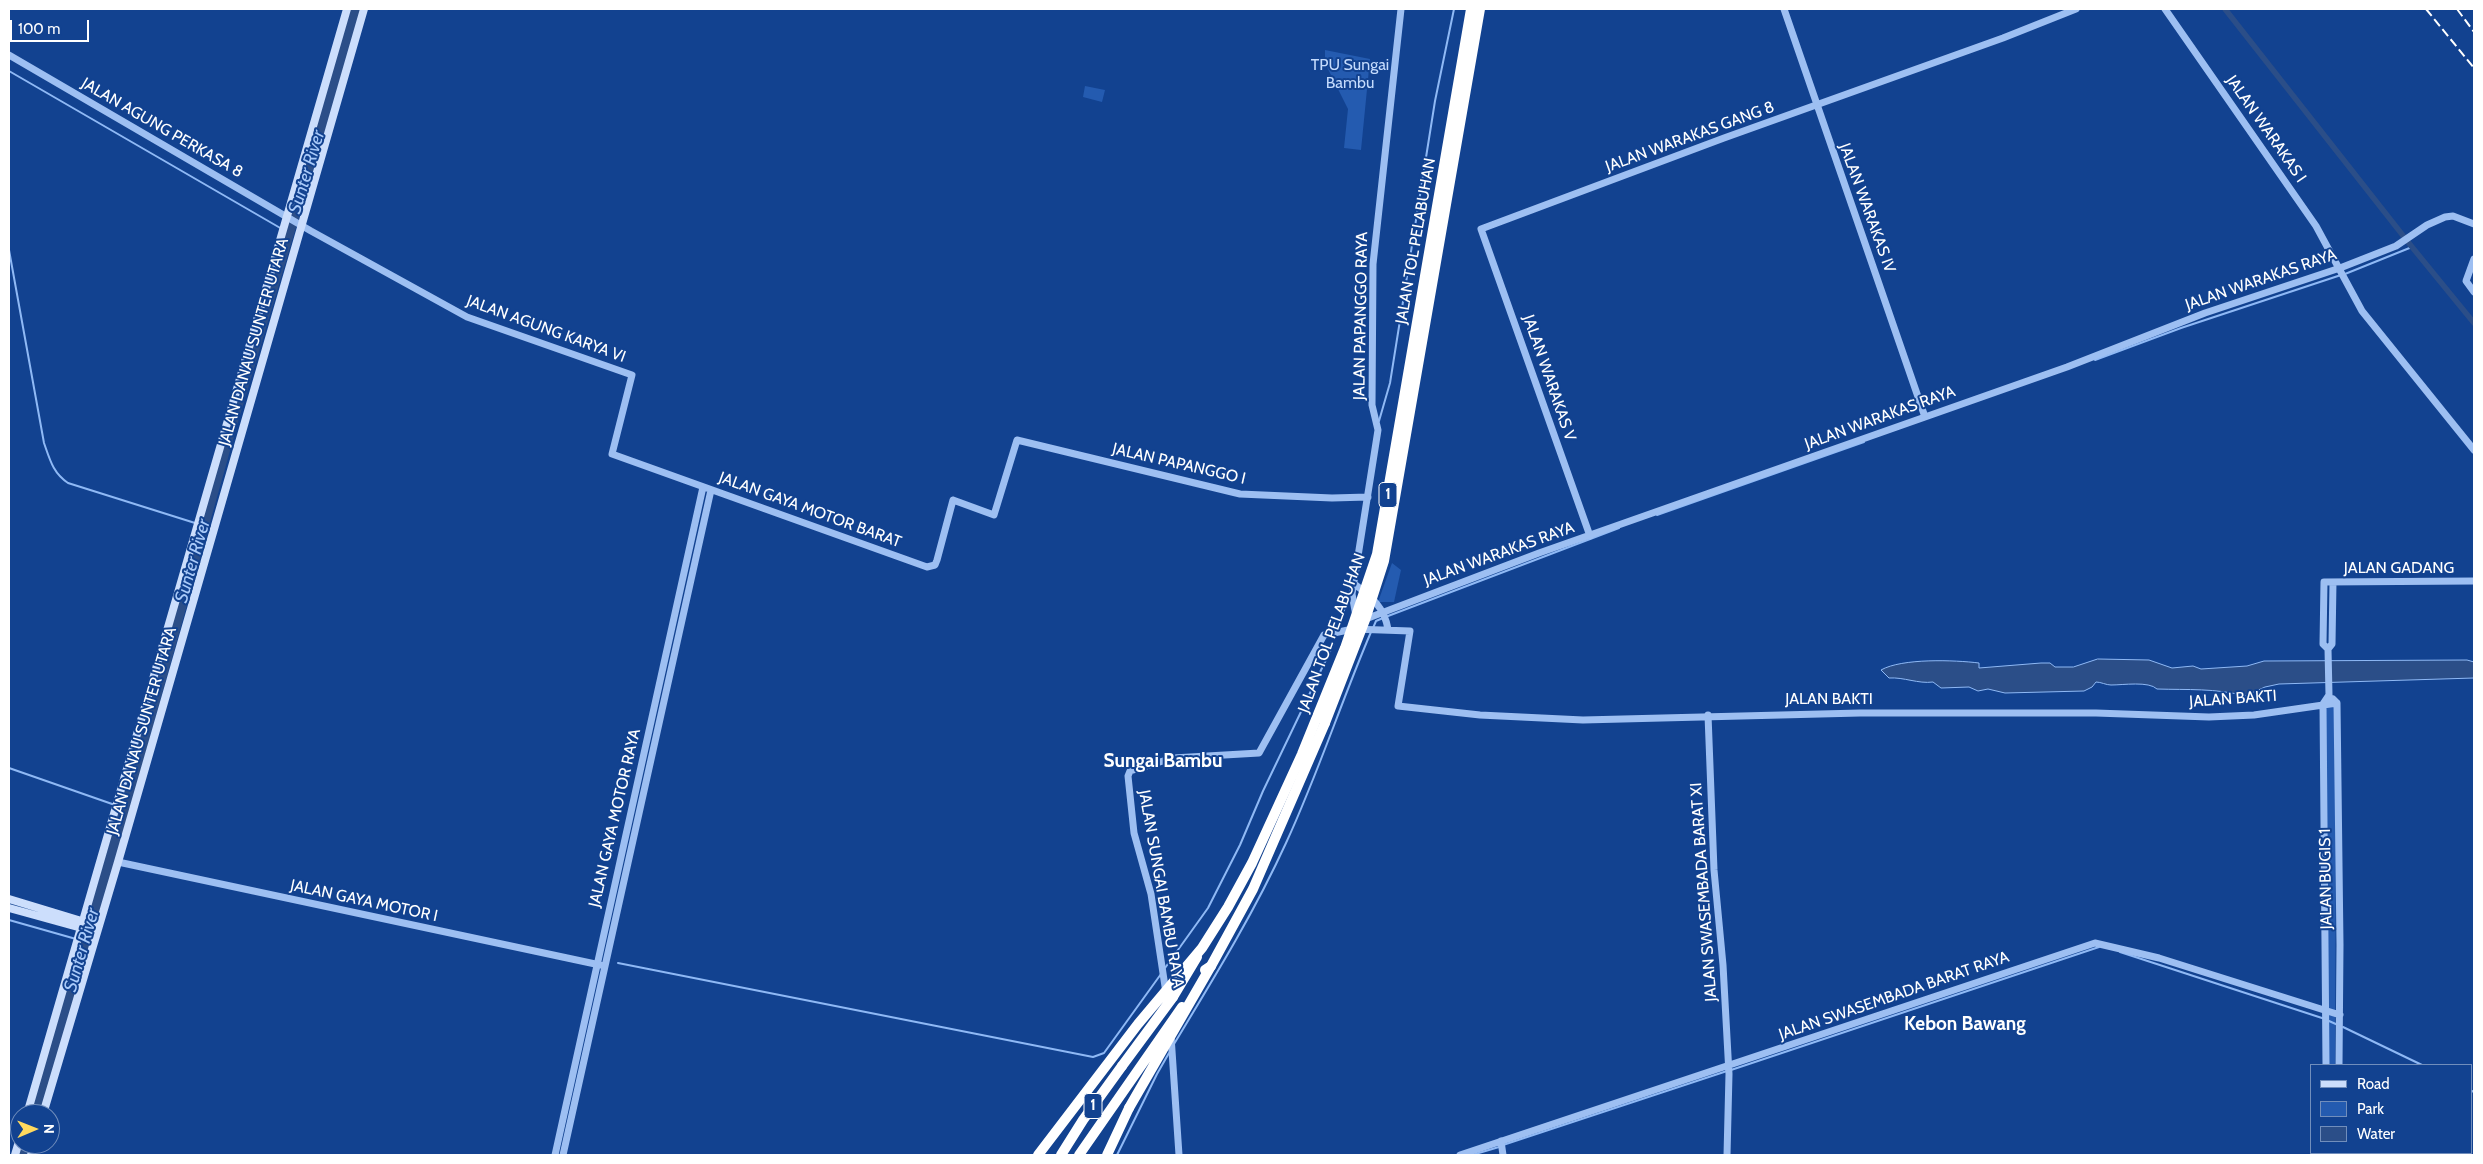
<!DOCTYPE html>
<style>
body{margin:0}
#map{position:relative;width:2483px;height:1164px;overflow:hidden;background:#124290;font-family:Cabin,sans-serif}
canvas{display:block}
.frame{position:absolute;inset:0;border:10px solid #fff;pointer-events:none}
.legend{position:absolute;left:2310px;top:1064px;width:162px;height:90px;box-sizing:border-box;background:#124290;border:1px solid #718ebc;margin:0;padding:6px 9px;list-style:none;font-size:15px;color:#fff}
.legend li{display:flex;align-items:center;gap:10px;height:25px}
.legend b{width:25px;border:1px solid #718ebc}
.north{position:absolute;left:10px;top:1104px;width:50px;height:50px;box-sizing:border-box;background:#124290;border:1px solid #718ebc;border-radius:50%;rotate:89deg;font-size:14px;font-weight:700;line-height:20px;text-align:center;color:#fff}
.north::after{content:'';display:block;margin:auto;width:18px;height:22px;background:#ffd95e;clip-path:polygon(50% 0,100% 100%,50% 72%,0 100%)}
.scale{position:absolute;left:10px;top:20px;width:79px;height:22px;box-sizing:border-box;border:2px solid #fff;border-top:0;padding-left:6px;font-size:15px;line-height:18px;white-space:nowrap;color:#fff;-webkit-text-stroke:4px #124290;paint-order:stroke}
</style>
<div id="map">
<canvas width="2483" height="1164"></canvas>
<div class="frame"></div>
<ul class="legend">
<li><b style="height:6px;background:#ccdefc"></b>Road</li>
<li><b style="height:14px;background:#245bb0"></b>Park</li>
<li><b style="height:14px;background:#2b4e88"></b>Water</li>
</ul>
<div class="north">N</div>
<div class="scale">100 m</div>
</div>
<script>
const g = document.querySelector('canvas').getContext('2d');
g.lineJoin = 'round';
function fill(path, color) {
  g.fillStyle = color;
  g.fill(path, 'evenodd');
}
function strokePath(path, color, width, dash) {
  g.strokeStyle = color;
  g.lineWidth = width;
  g.lineCap = dash ? 'butt' : 'round';
  g.setLineDash(dash || []);
  g.stroke(path);
}
function write(font, color, halo, rows, align = 'center') {
  g.font = font + ' Cabin,sans-serif';
  g.lineWidth = 4;
  g.setLineDash([]);
  g.textBaseline = 'middle';
  g.strokeStyle = halo;
  g.fillStyle = color;
  for (const [text, x, y, turn = 0] of rows) {
    g.save();
    g.translate(x, y);
    g.rotate((+turn || 0) * Math.PI / 180);
    g.textAlign = isNaN(turn) ? turn : align;
    if (halo) g.strokeText(text, 0, 0);
    g.fillText(text, 0, 0);
    g.restore();
  }
}
const green = new Path2D(`
 M 1325,50 L 1370,59 L 1361,150 L 1344,148 L 1348,109 L 1325,63 Z
 M 1085,86 L 1105,90 L 1102,102 L 1083,97 Z
 M 1392,563 L 1401,570 L 1394,602 L 1378,602 Z
 M 2325,706 L 2334,707 L 2336,834 L 2335,1065 L 2329,1065 Z`);
const water = new Path2D(`
 M 2098,659 L 2149,660 L 2172,668 L 2193,666 L 2201,669 L 2247,666 L 2264,661 L 2467,660 L 2474,662 L 2474,678 L 2279,684 L 2265,687 L 2245,696 C 2216,688 2187,690 2157,689 C 2149,681 2123,685 2111,685 C 2106,685 2101,682 2096,682 L 2092,687 L 2084,691 L 2005,693 L 1988,689 L 1978,691 L 1969,687 L 1941,688 L 1933,682 C 1918,684 1904,677 1889,678 L 1881,670 C 1902,658 1955,660 1979,663 L 1979,668 L 2041,663 L 2050,663 L 2055,667 L 2073,667 Z`);
const stream = new Path2D(`
 M 9,71 L 282,229
 M 9,250 L 44,443 C 50,460 53,473 68,483 L 195,523
 M 2345,274 L 2412,247
 M 2095,360 L 2181,328 L 2341,275
 M 1379,421 L 1390,383 L 1435,101 L 1454,9
 M 1657,515 L 1864,442
 M 1388,616 L 1619,528
 M 1373,628 L 1376,621 L 1383,618
 M 1338,629 L 1345,607
 M 9,768 L 115,805
 M 120,806 L 125,808
 M 9,920 L 76,939
 M 81,941 L 86,942
 M 2120,952 L 2325,1019
 M 618,963 L 1093,1057 L 1104,1053 L 1161,974
 M 1165,968 L 1208,908 L 1240,845 L 1263,791 L 1334,643
 M 2329,1021 L 2338,1025
 M 2343,1027 L 2422,1065
 M 1174,1044 C 1214,978 1254,913 1286,843 C 1318,774 1341,702 1371,632
 M 1731,1070 L 2099,947
 M 2472,1091 L 2474,1092
 M 1503,1145 L 1727,1071
 M 1117,1155 L 1157,1074 L 1169,1053
 M 1472,1155 L 1499,1147`);
const canal = new Path2D(`
 M 2225,9 L 2412,247 L 2474,323`);
const river = new Path2D(`
 M 35,1114 L 125,808 L 234,418 L 356,9
 M 23,1155 L 26,1144`);
const tertiary = new Path2D(`
 M 1784,9 L 1925,417
 M 2165,9 L 2316,226 L 2362,311 L 2474,450
 M 9,55 L 311,231 L 467,317 L 632,375 L 612,454 L 927,567 L 935,565 L 937,560 L 953,500 L 994,515 L 1017,440 L 1240,494 L 1332,498 L 1368,497
 M 2474,259 L 2466,281 L 2474,292
 M 1590,536 L 1481,229 L 1724,138 L 2003,38 L 2076,9
 M 1353,583 C 1371,597 1384,606 1388,629
 M 1356,616 L 1352,594 L 1378,430 L 1372,405 L 1373,264 L 1401,9
 M 1363,620 L 1539,553 L 2067,367 L 2205,313 L 2340,268 L 2396,246 L 2427,225 L 2445,217 L 2453,216 L 2474,224
 M 2328,649 L 2323,644 L 2324,582 L 2474,581
 M 2333,699 L 2337,703 L 2340,945 L 2339,1065
 M 1708,715 L 1714,870 L 1723,965 L 1729,1074 L 1727,1155
 M 118,862 L 600,965
 M 1166,993 L 1151,894 L 1134,833 L 1128,776 L 1130,771 L 1173,758 L 1259,753 L 1324,635 L 1353,629 L 1410,631 L 1398,706 L 1480,715 L 1583,720 L 1860,713 L 2096,713 L 2209,717 L 2254,715 L 2337,703
 M 1171,1036 L 1179,1155
 M 2326,1065 L 2323,704 L 2329,695 L 2328,649 L 2332,644 L 2333,582
 M 1501,1141 L 1503,1155
 M 555,1155 L 703,487
 M 563,1155 L 711,490
 M 1460,1155 L 2095,943 L 2159,958 L 2340,1015
 M 2336,1155 L 2336,1153
 M 2384,1155 L 2384,1153`);
const secondary = new Path2D(`
 M 9,899 L 98,926
 M 9,908 L 96,932
 M 27,1114 L 347,9
 M 43,1114 L 118,862 L 364,9
 M 15,1155 L 20,1138
 M 31,1155 L 34,1144`);
const motorway = new Path2D(`
 M 1205,970 L 1211,966 L 1253,889 L 1325,723
 M 1173,997 L 1197,957
 M 1061,1155 L 1083,1120 L 1122,1066
 M 1107,1155 L 1129,1108`);
const rail = new Path2D(`
 M 2426,9 L 2474,68
 M 2457,9 L 2474,32`);
const motorwayBridge = new Path2D(`
 M 1325,723 L 1365,620 L 1384,561 L 1480,9
 M 1122,1066 L 1173,997
 M 1129,1108 L 1211,966
 M 1038,1155 L 1138,1024 L 1202,948 L 1228,907 L 1252,863 L 1302,754 L 1345,648 L 1377,554 L 1471,9
 M 1079,1155 L 1182,1007`);
const shields = [
 [1388,495,18],
 [1093,1106,18]
];
const shieldNames = [
 ["1",1388,495],
 ["1",1093,1106]
];
const parkNames = [
 ["TPU Sungai",1350,65],
 ["Bambu",1350,83]
];
const streetNames = [
 ["JALAN AGUNG PERKASA 8",162,128,30],
 ["JALAN WARAKAS I",2266,129,55],
 ["JALAN WARAKAS GANG 8",1690,137,-20],
 ["JALAN WARAKAS IV",1867,208,70],
 ["JALAN TOL PELABUHAN",1416,241,-80],
 ["JALAN WARAKAS RAYA",2261,280,-19],
 ["JALAN PAPANGGO RAYA",1361,316,-89],
 ["JALAN AGUNG KARYA VI",546,329,20],
 ["JALAN DANAU SUNTER UTARA",254,342,-74],
 ["JALAN WARAKAS V",1549,378,71],
 ["JALAN WARAKAS RAYA",1880,418,-20],
 ["JALAN PAPANGGO I",1179,464,13],
 ["JALAN GAYA MOTOR BARAT",810,510,20],
 ["JALAN WARAKAS RAYA",1499,554,-20],
 ["JALAN GADANG",2399,568],
 ["JALAN TOL PELABUHAN",1332,633,-70],
 ["JALAN BAKTI",1829,699],
 ["JALAN BAKTI",2233,699,-4],
 ["JALAN DANAU SUNTER UTARA",142,731,-74],
 ["JALAN GAYA MOTOR RAYA",615,818,-77],
 ["JALAN BUGIS 1",2326,879,-91],
 ["JALAN SUNGAI BAMBU RAYA",1161,889,80],
 ["JALAN SWASEMBADA BARAT XI",1704,892,-94],
 ["JALAN GAYA MOTOR I",364,901,12],
 ["JALAN SWASEMBADA BARAT RAYA",1894,996,-19]
];
const waterNames = [
 ["Sunter River",307,172,-73],
 ["Sunter River",193,561,-74],
 ["Sunter River",82,950,-74]
];
const quarterNames = [
 ["Sungai Bambu",1163,761],
 ["Kebon Bawang",1965,1024]
];
fill(green, '#245bb0');
fill(water, '#2b4e88');
strokePath(water, '#8fb9f5', 1);
strokePath(stream, '#8fb9f5', 2);
strokePath(canal, '#2b4e88', 5.5);
strokePath(river, '#2b4e88', 10);
strokePath(tertiary, '#9dbff2', 7);
strokePath(secondary, '#ccdefc', 8);
strokePath(motorway, '#fff', 10);
strokePath(rail, '#fff', 2, [9, 4]);
strokePath(motorwayBridge, '#fff', 10);
for (const [x, y, w] of shields) {
  const box = new Path2D();
  box.roundRect(x - w / 2, y - 12.5, w, 25, 4);
  g.fillStyle = '#124290';
  g.fill(box);
  strokePath(box, '#fff', 1);
}
write('bold 15px', '#fff', null, shieldNames);
write('16px', '#c4dbfd', '#124290', parkNames);
write('16px', '#fff', '#124290', streetNames);
write('italic 18px', '#a9caf9', '#124290', waterNames);
write('bold 19px', '#fff', '#124290', quarterNames);
</script>
